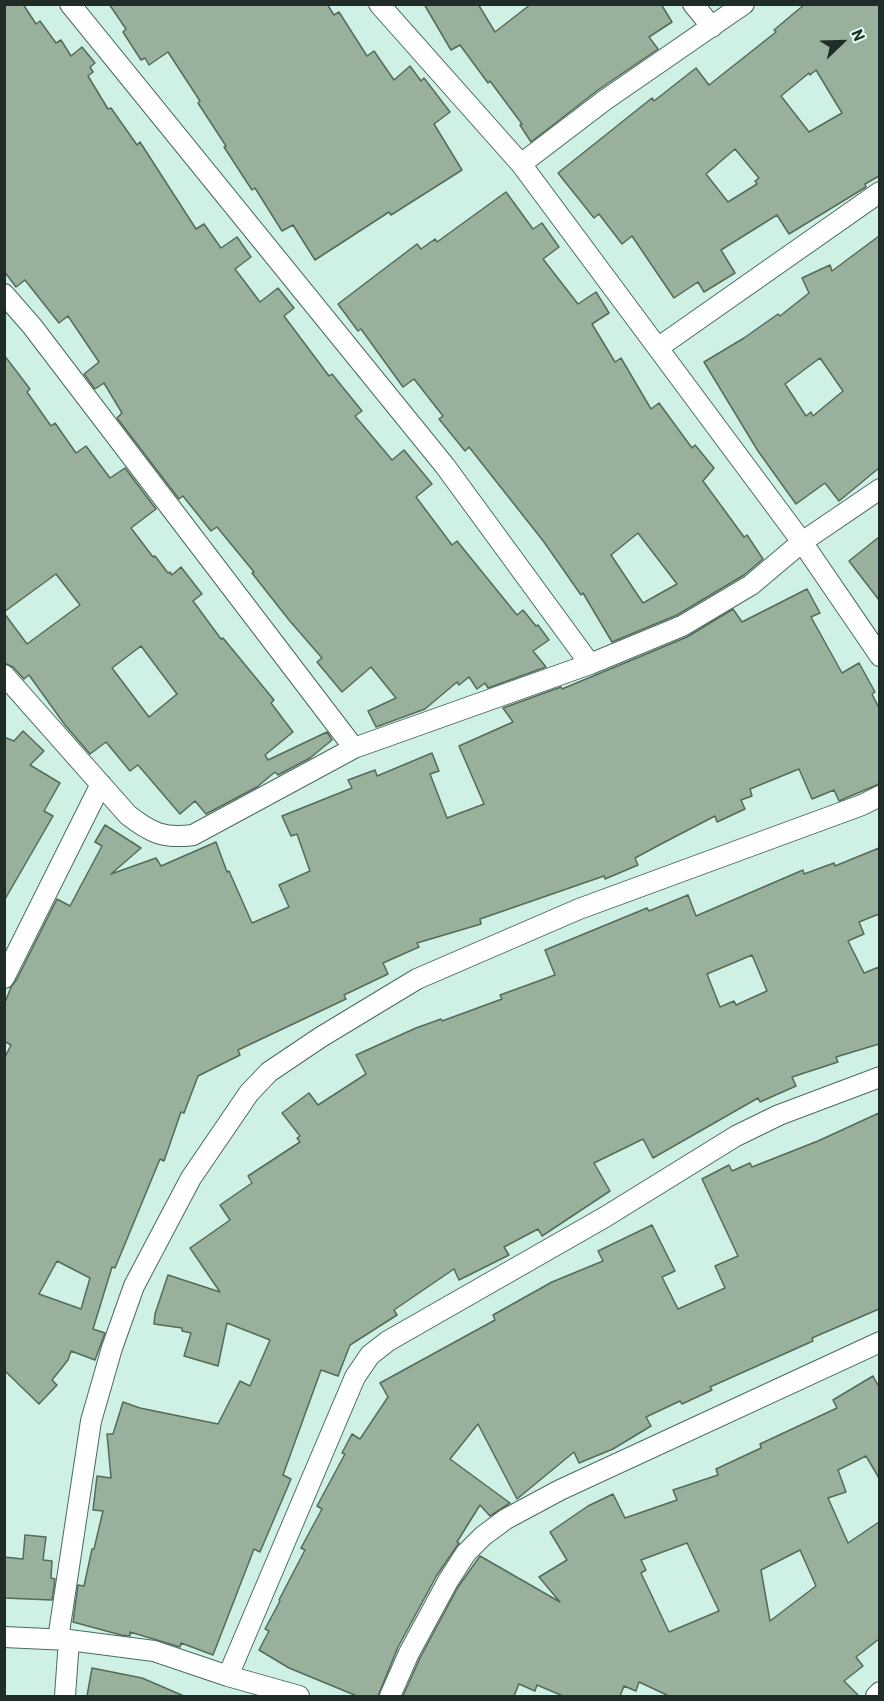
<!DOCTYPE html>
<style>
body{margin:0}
#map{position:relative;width:884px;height:1701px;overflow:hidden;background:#cff1e5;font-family:Barlow,sans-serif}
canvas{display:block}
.frame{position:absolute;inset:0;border:6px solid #1f2c28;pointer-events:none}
.north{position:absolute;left:812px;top:12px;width:60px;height:60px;-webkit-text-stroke:4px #dcfff2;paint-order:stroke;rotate:67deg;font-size:16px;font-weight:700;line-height:24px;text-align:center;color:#1f2c28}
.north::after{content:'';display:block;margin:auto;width:21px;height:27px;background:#1f2c28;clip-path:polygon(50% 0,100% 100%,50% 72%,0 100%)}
</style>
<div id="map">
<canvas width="884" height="1701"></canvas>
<div class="frame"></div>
<div class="north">N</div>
</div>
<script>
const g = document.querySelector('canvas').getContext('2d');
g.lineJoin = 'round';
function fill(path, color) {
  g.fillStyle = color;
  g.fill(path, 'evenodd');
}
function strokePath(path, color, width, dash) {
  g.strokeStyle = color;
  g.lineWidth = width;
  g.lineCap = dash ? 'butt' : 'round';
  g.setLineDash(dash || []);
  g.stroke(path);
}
const building = new Path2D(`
 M 4,4 L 23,4 L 36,24 L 40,21 L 56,43 L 61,40 L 71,56 L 82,47 L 95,63 L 90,67 L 93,72 L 88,76 L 108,109 L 111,108 L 137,145 L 140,142 L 196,229 L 204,224 L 221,248 L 237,237 L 251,257 L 235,269 L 260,302 L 278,288 L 294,308 L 284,316 L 329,376 L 332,374 L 362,411 L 355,416 L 392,460 L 404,450 L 432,484 L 416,497 L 452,545 L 457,541 L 517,615 L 523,610 L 536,626 L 538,625 L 549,640 L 533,651 L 546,667 L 488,688 L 485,683 L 477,689 L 469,677 L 459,685 L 457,682 L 425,709 L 376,727 L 368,711 L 396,698 L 371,667 L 342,692 L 317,662 L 322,658 L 289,620 L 252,573 L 254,572 L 217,527 L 211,531 L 183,496 L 179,499 L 117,418 L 122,413 L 104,383 L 95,389 L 84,374 L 99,362 L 68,316 L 59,323 L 25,280 L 16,287 L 4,271 Z
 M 109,4 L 327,4 L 334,15 L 339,12 L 367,56 L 374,51 L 394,80 L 410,66 L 421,81 L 424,78 L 450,112 L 434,124 L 462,170 L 391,215 L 389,212 L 315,260 L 293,225 L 282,231 L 255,188 L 252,190 L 224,147 L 226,146 L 198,103 L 200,101 L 168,52 L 149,65 L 145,58 L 141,60 L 123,32 L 126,29 Z
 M 424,4 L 478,4 L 495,32 L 531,4 L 661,4 L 672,22 L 649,37 L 658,49 L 598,90 L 531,142 L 520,125 L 522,124 L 490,81 L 488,83 L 460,45 L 451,50 Z
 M 805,4 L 879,4 L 879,176 L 865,184 L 866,187 L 789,234 L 777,215 L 721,250 L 735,273 L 704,292 L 698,282 L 674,298 L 632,236 L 622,244 L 599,214 L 594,218 L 558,173 L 652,98 L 654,101 L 696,68 L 709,85 L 776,32 L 774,30 ZM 816,70 L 842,113 L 809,132 L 781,96 L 809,73 L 810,75 ZM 735,149 L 759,178 L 755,181 L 757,184 L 728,202 L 706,174 Z
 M 506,192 L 533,229 L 542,223 L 559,247 L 543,259 L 578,304 L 596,292 L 609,313 L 592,324 L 615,362 L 621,358 L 651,409 L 659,403 L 692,448 L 695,445 L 714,468 L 703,481 L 744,537 L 747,535 L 763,559 L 744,575 L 677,615 L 612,642 L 583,593 L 581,595 L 544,542 L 469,447 L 465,451 L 439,419 L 443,416 L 414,379 L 403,387 L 361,329 L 358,331 L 338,304 L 417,244 L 421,249 L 435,239 L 437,242 ZM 638,533 L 677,584 L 643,603 L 611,555 Z
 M 879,236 L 879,468 L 839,501 L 825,483 L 796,504 L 758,451 L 704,362 L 744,338 L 778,314 L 780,316 L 809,293 L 802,278 L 830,265 L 832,271 ZM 820,358 L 843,391 L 813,416 L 811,412 L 806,416 L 785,384 Z
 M 4,355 L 30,389 L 27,392 L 51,426 L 55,423 L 76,453 L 86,446 L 110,478 L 125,468 L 156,509 L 131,528 L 153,557 L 155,556 L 168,573 L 170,572 L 172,575 L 181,567 L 202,594 L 193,601 L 221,639 L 223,638 L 274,700 L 271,703 L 293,732 L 265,755 L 268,760 L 327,732 L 332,740 L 310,758 L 278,775 L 275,772 L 257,787 L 206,814 L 195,801 L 180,814 L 138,765 L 130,771 L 106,742 L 90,754 L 65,725 L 29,675 L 24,679 L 13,667 L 4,663 L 4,613 L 27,644 L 80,605 L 56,574 L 4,612 ZM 141,646 L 177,694 L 149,717 L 112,668 Z
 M 879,537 L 879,600 L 849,561 Z
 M 807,589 L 820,613 L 811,617 L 842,673 L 859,663 L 875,692 L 872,694 L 879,708 L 879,784 L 839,801 L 834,790 L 812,799 L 799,769 L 750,789 L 752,796 L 741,800 L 745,809 L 717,822 L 715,816 L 663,843 L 635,858 L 638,865 L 605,879 L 604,876 L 480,919 L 481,924 L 417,943 L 419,947 L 383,963 L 388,974 L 344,995 L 346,999 L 238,1050 L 240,1055 L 198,1076 L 184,1113 L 181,1112 L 164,1161 L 160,1159 L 115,1268 L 112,1267 L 93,1329 L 105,1333 L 95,1360 L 71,1351 L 68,1360 L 52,1380 L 57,1385 L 39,1404 L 4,1370 L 4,1059 L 11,1045 L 4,1041 L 4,1005 L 11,987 L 17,979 L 57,899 L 70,906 L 102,846 L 95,842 L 105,825 L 141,848 L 111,874 L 156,858 L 161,866 L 216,842 L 227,872 L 229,871 L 252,923 L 289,907 L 279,885 L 310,871 L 297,834 L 291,836 L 282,816 L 352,788 L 348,780 L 375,770 L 377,776 L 432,753 L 439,771 L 430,774 L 447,818 L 484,804 L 459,746 L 513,722 L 503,708 L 561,687 L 562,689 L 687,637 L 733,609 L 742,622 ZM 57,1261 L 90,1278 L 81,1309 L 39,1294 Z
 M 23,731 L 44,751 L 30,765 L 60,783 L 44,811 L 53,816 L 4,901 L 4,737 L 14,741 Z
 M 879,848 L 879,914 L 859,922 L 864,934 L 848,941 L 864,973 L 879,967 L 879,1044 L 836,1057 L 838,1062 L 792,1077 L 796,1086 L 760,1102 L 758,1098 L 653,1158 L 643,1139 L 594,1163 L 610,1191 L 542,1236 L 538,1229 L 504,1247 L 509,1255 L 459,1280 L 454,1269 L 394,1310 L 397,1315 L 350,1345 L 338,1376 L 321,1370 L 283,1475 L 291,1479 L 260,1552 L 254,1549 L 213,1655 L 181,1643 L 180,1647 L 130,1632 L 130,1636 L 121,1635 L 73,1622 L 78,1585 L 84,1586 L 92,1549 L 94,1549 L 103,1511 L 93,1510 L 97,1476 L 111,1478 L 107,1434 L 113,1434 L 123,1402 L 140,1408 L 218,1424 L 240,1381 L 250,1386 L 270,1340 L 227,1323 L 218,1366 L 184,1356 L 191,1333 L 182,1331 L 182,1328 L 154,1324 L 155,1314 L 168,1275 L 220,1292 L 190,1248 L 230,1220 L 220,1205 L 252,1183 L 248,1176 L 300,1142 L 297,1138 L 300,1136 L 282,1113 L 309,1093 L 318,1105 L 366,1074 L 356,1055 L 416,1028 L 441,1019 L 442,1021 L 502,999 L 500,995 L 555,975 L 545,950 L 647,908 L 649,911 L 688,895 L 696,916 L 803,870 L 804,874 L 834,863 L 835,866 ZM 752,955 L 767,991 L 736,1005 L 734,1001 L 720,1007 L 707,974 Z
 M 879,1113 L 879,1309 L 812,1338 L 813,1341 L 710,1387 L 712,1390 L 682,1404 L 680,1401 L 646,1417 L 651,1426 L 613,1449 L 579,1463 L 574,1452 L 517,1499 L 478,1424 L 450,1459 L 510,1503 L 490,1516 L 480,1505 L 457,1542 L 459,1543 L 437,1575 L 398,1647 L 378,1696 L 357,1696 L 289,1668 L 259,1650 L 269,1631 L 265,1629 L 280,1601 L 279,1600 L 305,1550 L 301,1548 L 322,1509 L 317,1506 L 345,1454 L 342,1453 L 352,1434 L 360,1439 L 388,1397 L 380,1383 L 495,1320 L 493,1315 L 552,1282 L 603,1261 L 598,1251 L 652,1225 L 675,1271 L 662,1277 L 678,1309 L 725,1288 L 715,1266 L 738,1256 L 702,1179 L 729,1165 L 732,1171 L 750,1163 L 752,1167 L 818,1141 Z
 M 873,1376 L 879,1387 L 879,1478 L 866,1456 L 838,1470 L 846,1492 L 828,1498 L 848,1543 L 879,1522 L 879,1639 L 856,1657 L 863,1666 L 844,1681 L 859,1696 L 669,1696 L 639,1682 L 636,1691 L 624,1686 L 620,1696 L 563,1696 L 537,1685 L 535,1691 L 519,1684 L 514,1696 L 403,1696 L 420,1658 L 458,1587 L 480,1556 L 560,1602 L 539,1577 L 567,1560 L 550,1532 L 588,1506 L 613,1494 L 625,1518 L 677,1500 L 673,1490 L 718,1475 L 716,1469 L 761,1448 L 760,1444 L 837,1408 L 833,1400 ZM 687,1543 L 719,1611 L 669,1632 L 641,1573 L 646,1570 L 641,1560 ZM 800,1550 L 816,1586 L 770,1621 L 761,1570 Z
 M 25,1535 L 46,1537 L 43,1560 L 52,1561 L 51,1578 L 55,1579 L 52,1600 L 4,1598 L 4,1557 L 23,1559 Z
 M 92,1668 L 142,1678 L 184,1696 L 87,1696 Z`);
const street = new Path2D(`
 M 70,4 L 445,466 L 590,664
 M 379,4 L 521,164 L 802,542 L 880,656
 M 693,4 L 712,27
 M 521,164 L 605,100 L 744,4
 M 4,294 L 32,326 L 354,748
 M 659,347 L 880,192
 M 4,675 L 128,815 C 151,833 164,839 193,835 L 354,748 L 590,664 L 682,626 L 751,585 L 802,542 L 880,489
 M 4,978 L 101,784
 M 4,1637 L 69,1640 L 154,1651 L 228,1676 L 299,1696
 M 58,1639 L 91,1421 L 112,1348 L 134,1286 L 191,1178 L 249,1093 L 269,1072 L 321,1037 L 417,979 L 579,909 L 862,805 L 880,796
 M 228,1676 L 355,1377 L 370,1355 L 388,1341 L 605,1217 L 736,1136 L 779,1115 L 880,1077
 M 65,1696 L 69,1640
 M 390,1696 L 409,1653 L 448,1581 L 466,1553 L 483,1536 L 506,1519 L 560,1490 L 880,1342
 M 876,1696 L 880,1692`);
fill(building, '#99b19c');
strokePath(building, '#546b58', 1.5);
strokePath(street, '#4b6a5f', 22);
strokePath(street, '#fff', 20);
</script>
